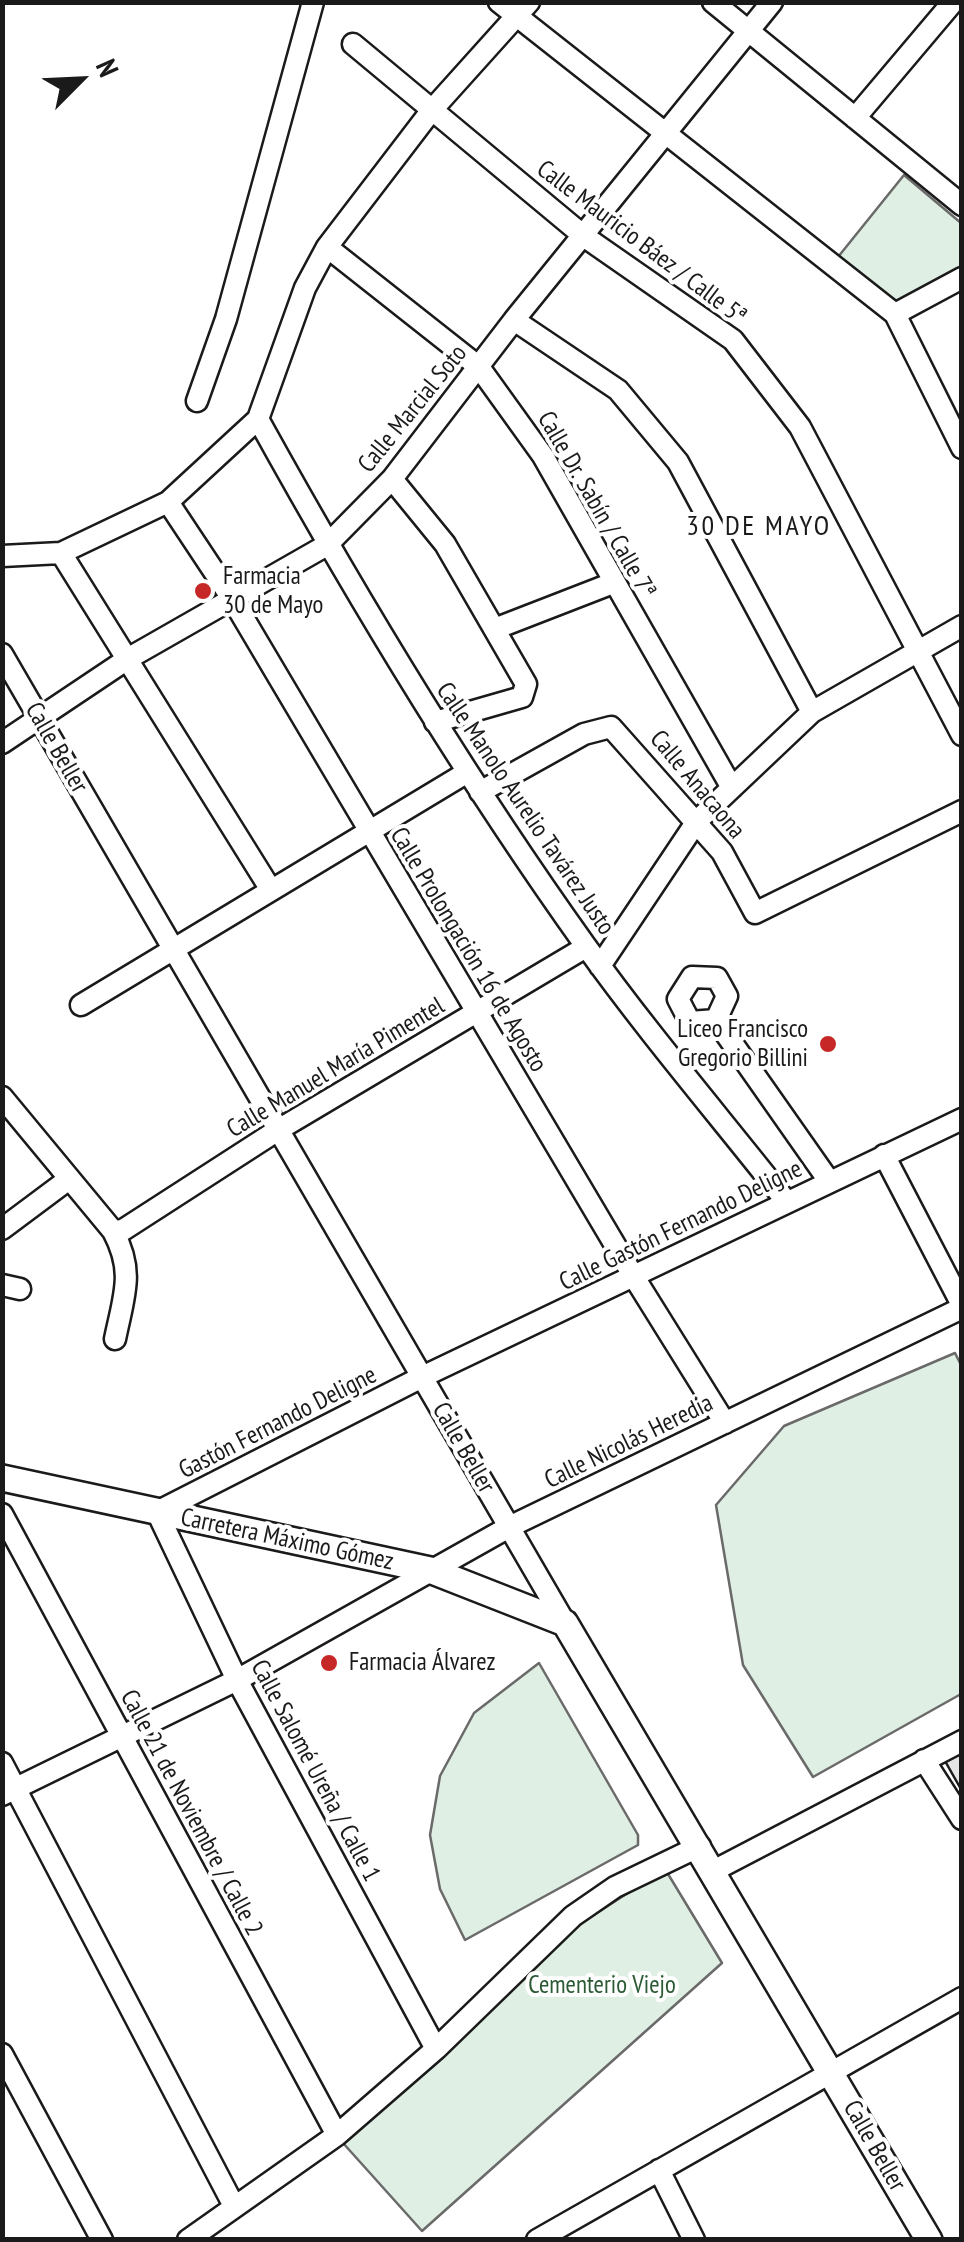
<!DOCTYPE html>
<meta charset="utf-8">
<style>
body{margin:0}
#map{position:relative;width:964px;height:2242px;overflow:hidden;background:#fff;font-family:"PT Sans Narrow",sans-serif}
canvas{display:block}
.frame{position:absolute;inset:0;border:5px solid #1a1a1a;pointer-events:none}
.north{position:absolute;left:30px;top:30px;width:100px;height:100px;-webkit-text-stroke:8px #fff;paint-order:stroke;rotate:66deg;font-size:28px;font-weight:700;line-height:40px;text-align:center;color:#1a1a1a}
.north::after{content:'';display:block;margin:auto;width:35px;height:45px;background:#1a1a1a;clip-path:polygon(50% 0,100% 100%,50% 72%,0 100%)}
</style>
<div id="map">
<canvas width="964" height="2242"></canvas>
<div class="frame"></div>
<div class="north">N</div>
</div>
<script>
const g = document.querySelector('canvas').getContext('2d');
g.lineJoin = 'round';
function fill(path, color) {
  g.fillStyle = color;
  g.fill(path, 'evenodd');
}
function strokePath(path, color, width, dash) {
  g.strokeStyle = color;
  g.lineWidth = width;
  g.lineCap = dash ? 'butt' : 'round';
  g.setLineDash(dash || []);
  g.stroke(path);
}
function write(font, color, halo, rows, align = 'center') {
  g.font = font + ' "PT Sans Narrow",sans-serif';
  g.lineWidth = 8;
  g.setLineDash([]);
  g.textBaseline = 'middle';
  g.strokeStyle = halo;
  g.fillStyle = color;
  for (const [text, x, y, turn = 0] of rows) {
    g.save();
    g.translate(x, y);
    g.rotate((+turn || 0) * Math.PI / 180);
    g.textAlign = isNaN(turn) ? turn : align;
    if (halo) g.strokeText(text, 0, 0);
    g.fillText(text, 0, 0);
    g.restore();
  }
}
const green = new Path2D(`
 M 904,175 L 961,223 L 961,266 L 892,306 L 838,257 Z
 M 955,1353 L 962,1367 L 961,1694 L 813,1777 L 743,1665 L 716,1505 L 784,1426 Z
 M 539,1663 L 638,1835 L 638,1845 L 465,1940 L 440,1889 L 430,1835 L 440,1776 L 474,1713 Z
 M 665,1869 L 722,1963 L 422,2231 L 343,2143 L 566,1933 Z`);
const building = new Path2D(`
 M 962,1752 L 962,1791 L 945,1761 Z`);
const minor = new Path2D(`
 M 499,2 L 895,314 L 962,448
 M 713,2 L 962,205
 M 353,44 L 585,237 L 733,340 L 800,427 L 962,735
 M 855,118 L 953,2
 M 327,247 L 479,367 L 543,456 L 732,788
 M 895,314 L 962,278
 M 514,320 L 618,390 L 678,462 L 812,712
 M 197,401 L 226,319 L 313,2
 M 258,419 C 358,600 465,777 585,945 C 648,1033 719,1116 786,1201
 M 392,479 L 445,544 L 526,684 L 522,697 L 435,722
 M 168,502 L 231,597 L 634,1277 L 725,1423
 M 61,553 L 271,890
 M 2,556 L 61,553 L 168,502 L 258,419 L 305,288 L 327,247 L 431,111 L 529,2
 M 497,628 L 613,583
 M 2,654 L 565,1623
 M 2,743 L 129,658 L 327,545 L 392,479 L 514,320 L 772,2
 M 480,792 L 584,734 L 611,727 L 722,852 L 755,913 L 962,811
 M 600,966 L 697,821 L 812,712 L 962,626
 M 692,977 L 717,978 L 727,996 L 716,1020 L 690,1022 L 678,999 Z
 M 81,1005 L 466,773
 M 716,1020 L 829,1181
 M 2,1097 L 113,1231 C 135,1272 124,1295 115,1339
 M 884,1155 L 962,1305
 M 2,1229 L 69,1179
 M 113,1231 L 123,1230 L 278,1130 L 586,947
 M 2,1285 L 20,1289
 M 2,1514 L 337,2135
 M 924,1760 L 962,1819
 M 2,1763 L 234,2206
 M 2,1795 L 237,1680 L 509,1527 L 962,1308
 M 715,1870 L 962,1741
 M 436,2049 L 237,1680 L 157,1512 L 422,1377 L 962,1119
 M 2,2054 L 102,2240
 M 659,2170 L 694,2240
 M 188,2240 L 337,2135 L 436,2049 L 573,1916 L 615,1887 L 700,1846
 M 537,2240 L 962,1998`);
const major = new Path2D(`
 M 2,1478 L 430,1570 L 565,1623 L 929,2240`);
const markers = [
 [203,591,10,"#c62828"],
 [828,1044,10,"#c62828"],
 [329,1663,10,"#c62828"]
];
const streetNames = [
 ["Calle Mauricio Báez / Calle 5ª",641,243,37],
 ["Calle Marcial Soto",413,409,-51],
 ["Calle Dr. Sabín / Calle 7ª",596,505,60],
 ["Calle Beller",56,748,60],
 ["Calle Anacaona",697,785,50],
 ["Calle Manolo Aurelio Tavárez Justo",525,809,56],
 ["Calle Prolongación 16 de Agosto",468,950,59],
 ["Calle Manuel María Pimentel",336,1068,-31],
 ["Calle Gastón Fernando Deligne",681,1226,-26],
 ["Gastón Fernando Deligne",278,1423,-27],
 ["Calle Nicolás Heredia",629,1442,-26],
 ["Calle Beller",463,1448,60],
 ["Carretera Máximo Gómez",287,1540,12],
 ["Calle Salomé Ureña / Calle 1",315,1771,62],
 ["Calle 21 de Noviembre / Calle 2",191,1813,62],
 ["Calle Beller",874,2146,60]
];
const poiNames = [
 ["Farmacia",223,577],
 ["30 de Mayo",223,606],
 ["Liceo Francisco",808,1030,"right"],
 ["Gregorio Billini",808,1059,"right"],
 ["Farmacia Álvarez",349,1663]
];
const parkNames = [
 ["Cementerio Viejo",602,1986]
];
const neighbourhoodNames = [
 ["30 DE MAYO",759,527]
];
fill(green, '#e0efe3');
strokePath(green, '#6a6a6a', 2.5);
fill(building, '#e6e6e6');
strokePath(building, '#1a1a1a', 2.5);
strokePath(minor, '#1a1a1a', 25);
strokePath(major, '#1a1a1a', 30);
strokePath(minor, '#fff', 20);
strokePath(major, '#fff', 25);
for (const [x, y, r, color] of markers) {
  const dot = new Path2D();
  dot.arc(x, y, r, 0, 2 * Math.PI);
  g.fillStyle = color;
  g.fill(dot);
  strokePath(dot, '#fff', 4);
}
write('25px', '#1a1a1a', '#fff', streetNames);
write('25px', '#1a1a1a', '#fff', poiNames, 'left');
write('25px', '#2b5a34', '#fff', parkNames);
g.letterSpacing = '2.5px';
write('28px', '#1a1a1a', '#fff', neighbourhoodNames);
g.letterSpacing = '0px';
</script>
